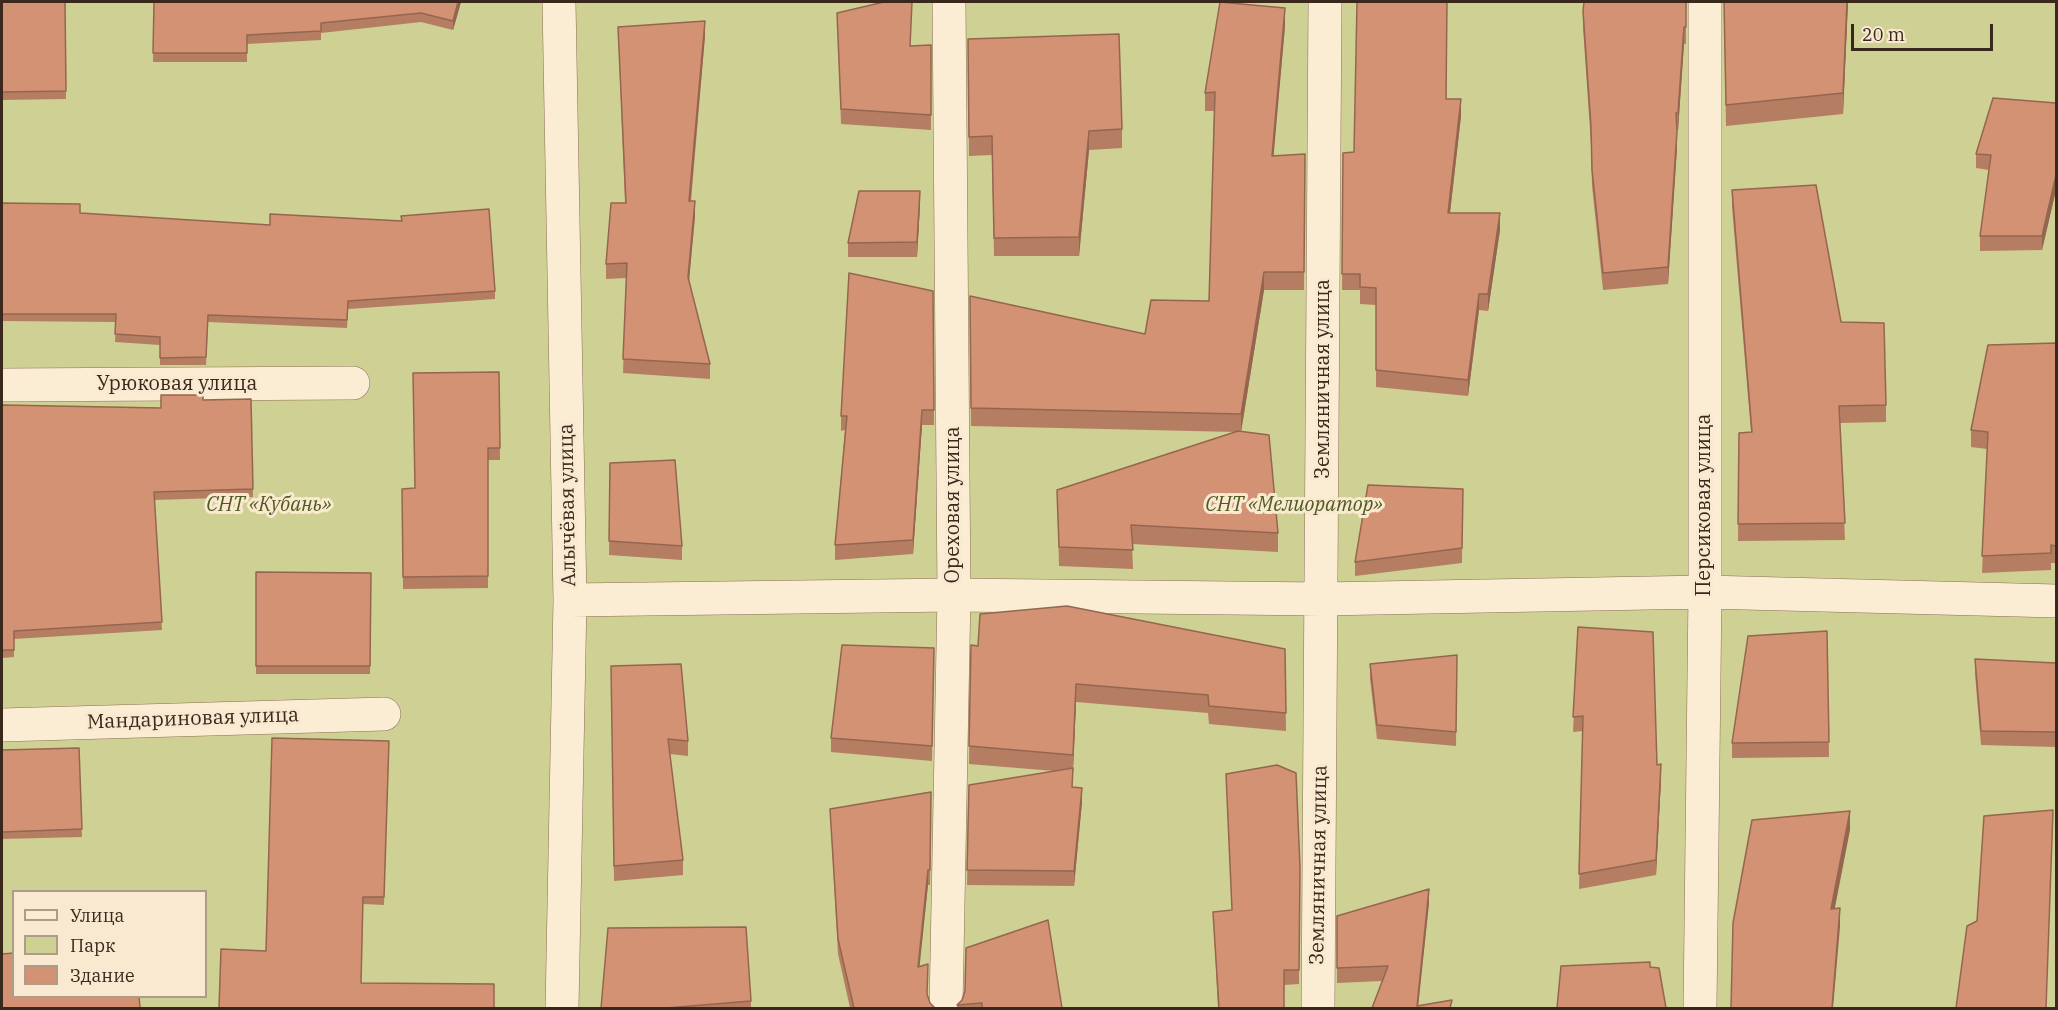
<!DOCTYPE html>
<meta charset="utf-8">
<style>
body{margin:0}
#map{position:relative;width:2058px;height:1010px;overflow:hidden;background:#f1dec0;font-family:"IBM Plex Serif",serif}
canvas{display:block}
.frame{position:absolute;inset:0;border:3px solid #3a281c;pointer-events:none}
.legend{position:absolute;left:12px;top:890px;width:195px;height:108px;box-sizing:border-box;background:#f8e9d0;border:2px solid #ac9c88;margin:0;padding:8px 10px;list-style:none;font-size:18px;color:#3a281c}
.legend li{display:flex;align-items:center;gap:12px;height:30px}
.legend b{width:30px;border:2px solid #ac9c88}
.scale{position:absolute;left:1851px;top:24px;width:142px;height:27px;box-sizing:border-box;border:3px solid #3a281c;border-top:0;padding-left:8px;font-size:18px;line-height:21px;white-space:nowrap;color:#3a281c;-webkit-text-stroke:4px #f8e9d0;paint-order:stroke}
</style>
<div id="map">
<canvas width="2058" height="1010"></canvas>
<div class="frame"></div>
<ul class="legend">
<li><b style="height:8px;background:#fbecd4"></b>Улица</li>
<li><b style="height:16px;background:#cfd093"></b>Парк</li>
<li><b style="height:16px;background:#d39273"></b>Здание</li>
</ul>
<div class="scale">20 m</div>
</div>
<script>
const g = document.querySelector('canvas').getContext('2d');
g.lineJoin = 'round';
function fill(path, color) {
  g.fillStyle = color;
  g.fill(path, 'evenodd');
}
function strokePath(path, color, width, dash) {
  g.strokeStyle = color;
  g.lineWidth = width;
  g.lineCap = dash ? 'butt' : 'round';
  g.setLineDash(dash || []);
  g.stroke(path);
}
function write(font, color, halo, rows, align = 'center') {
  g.font = font + ' "IBM Plex Serif",serif';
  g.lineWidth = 6;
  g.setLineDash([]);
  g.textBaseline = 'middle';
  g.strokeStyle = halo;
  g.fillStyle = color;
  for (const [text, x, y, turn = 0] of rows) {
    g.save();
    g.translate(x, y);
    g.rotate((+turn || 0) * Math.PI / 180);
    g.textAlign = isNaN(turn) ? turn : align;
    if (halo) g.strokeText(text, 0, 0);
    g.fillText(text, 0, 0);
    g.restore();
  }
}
const green = new Path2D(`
 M 2,2 L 2056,2 L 2056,1008 L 2,1008 ZM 14,892 L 206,892 L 206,996 L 14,996 Z`);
const minor = new Path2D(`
 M 559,2 L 570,600 L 562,1008
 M 2,385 L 353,383
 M 570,600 L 954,595 L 1322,599 L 1705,592 L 2056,601
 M 2,725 L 384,714
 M 946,1008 L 954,595 L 949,2
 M 1318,1008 L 1325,2
 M 1700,1008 L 1705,592 L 1705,2`);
const wall = new Path2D(`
 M 2,2 L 65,2 L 66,99 L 2,100 Z
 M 154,2 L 461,2 L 453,30 L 421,22 L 321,33 L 321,40 L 247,44 L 247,62 L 153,62 Z
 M 1686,2 L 1686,44 L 1684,44 L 1678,130 L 1677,130 L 1677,148 L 1668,284 L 1603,290 L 1592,186 L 1591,144 L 1583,28 L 1583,11 Z
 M 1724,2 L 1848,2 L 1843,114 L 1726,126 Z
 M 837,13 L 911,46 L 931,45 L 931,130 L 841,124 Z
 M 1285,26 L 1273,156 L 1305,154 L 1304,290 L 1264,290 L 1241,432 L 1278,533 L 1278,552 L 1132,544 L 1133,569 L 1059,566 L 1057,490 L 1236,432 L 971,426 L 970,296 L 1145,334 L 1209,301 L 1214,111 L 1205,111 L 1205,93 Z
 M 618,27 L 705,36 L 691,201 L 695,216 L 689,281 L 710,364 L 710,379 L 623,373 L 626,278 L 606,279 L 606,264 L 625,203 Z
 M 968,39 L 1122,129 L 1122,148 L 1089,150 L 1079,256 L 994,256 L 992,155 L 969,156 Z
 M 1446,99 L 1461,116 L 1450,213 L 1500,230 L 1488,311 L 1479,310 L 1468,396 L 1376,387 L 1376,305 L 1360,304 L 1360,290 L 1342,290 L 1343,153 L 1354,152 Z
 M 2056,103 L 2056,190 L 2042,250 L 1980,251 L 1980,236 L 1989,170 L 1976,168 L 1976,154 Z
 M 1732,190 L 1841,322 L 1886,405 L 1886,422 L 1840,423 L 1845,540 L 1738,541 L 1739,433 L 1751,432 L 1732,207 Z
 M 2,203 L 80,213 L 495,291 L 495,299 L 348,309 L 347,328 L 208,322 L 206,365 L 160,365 L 160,345 L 115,342 L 116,322 L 2,321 Z
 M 920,205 L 917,257 L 848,257 L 848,243 Z
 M 933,291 L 934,425 L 922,425 L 913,554 L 835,560 L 835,545 L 845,430 L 841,431 L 841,416 Z
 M 2056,343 L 2056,563 L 2051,563 L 2051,570 L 1982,573 L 1987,449 L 1971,447 L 1971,430 Z
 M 499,372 L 500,460 L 488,460 L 488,588 L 403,589 L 402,489 L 415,488 Z
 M 251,399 L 253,497 L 154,500 L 162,630 L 14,639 L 14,657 L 2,658 L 2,405 L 161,408 L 203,400 Z
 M 610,463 L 682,546 L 682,560 L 609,555 Z
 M 1463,489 L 1462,563 L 1355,576 L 1355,562 Z
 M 256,572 L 371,573 L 370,674 L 256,674 Z
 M 1578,627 L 1657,765 L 1661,779 L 1656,875 L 1579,889 L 1583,731 L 1573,732 Z
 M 1827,631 L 1829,757 L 1732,758 L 1732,743 Z
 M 971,645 L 1285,649 L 1286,731 L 1209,724 L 1208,713 L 1076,702 L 1072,787 L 1082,802 L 1074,886 L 967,885 L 969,785 L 1054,771 L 969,764 Z
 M 934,648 L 932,761 L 831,752 L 831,738 Z
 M 1457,655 L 1456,746 L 1377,739 L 1370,679 L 1370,664 Z
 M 1975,659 L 2056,663 L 2056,747 L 1981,745 L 1975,674 Z
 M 611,666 L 688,741 L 688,756 L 670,754 L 683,860 L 683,875 L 614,881 Z
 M 389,741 L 384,905 L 363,904 L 219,1008 L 266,951 Z
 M 79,748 L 82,837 L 2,839 L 2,750 Z
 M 1226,774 L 1300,867 L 1299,984 L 1284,985 L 1284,1008 L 1218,1008 L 1213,912 L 1232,910 Z
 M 931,792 L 930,885 L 928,885 L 919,967 L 930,1003 L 935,1008 L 850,1008 L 838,954 L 830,809 Z
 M 1429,903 L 1418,1005 L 1452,1008 L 1372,1008 L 1382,981 L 1337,983 L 1337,916 Z
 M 962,1000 L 1062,1008 L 957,1008 L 957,1005 Z
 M 751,1001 L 751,1008 L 601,1008 Z`);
const shadedWall = new Path2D(`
 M 458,2 L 461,2 L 453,30 L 453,21 Z
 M 1847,2 L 1848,2 L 1843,114 L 1843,93 Z
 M 1285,8 L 1285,26 L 1272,174 L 1272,156 Z
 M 705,21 L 705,36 L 689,216 L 689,201 Z
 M 1684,27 L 1684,44 L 1678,130 L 1678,113 Z
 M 1461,99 L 1461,116 L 1448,230 L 1448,213 Z
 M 1089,131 L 1089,150 L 1079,256 L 1079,237 Z
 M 1677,131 L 1677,148 L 1668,284 L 1668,267 Z
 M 2056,175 L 2056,190 L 2042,250 L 2042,236 Z
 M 920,191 L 920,205 L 917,257 L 917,242 Z
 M 695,201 L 695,216 L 688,291 L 688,277 Z
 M 1500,213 L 1500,230 L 1488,311 L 1488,294 Z
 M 1264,272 L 1264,290 L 1241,432 L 1241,414 Z
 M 1479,294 L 1479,310 L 1468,396 L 1468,380 Z
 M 922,410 L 922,425 L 913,554 L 913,540 Z
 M 1076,684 L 1076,702 L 1073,773 L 1073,755 Z
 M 1661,764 L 1661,779 L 1656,875 L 1656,860 Z
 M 1082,788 L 1082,802 L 1074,886 L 1074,871 Z
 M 1850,811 L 1850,830 L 1831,928 L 1831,909 Z
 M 928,870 L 928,885 L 918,982 L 918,967 Z
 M 1429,889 L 1429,903 L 1418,1008 L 1417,1008 Z
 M 1840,908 L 1840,927 L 1833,1008 L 1832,1008 Z`);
const building = new Path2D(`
 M 2,2 L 65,2 L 66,91 L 2,92 Z
 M 154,2 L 458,2 L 453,21 L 421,13 L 321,23 L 321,31 L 247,35 L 247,53 L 153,53 Z
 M 884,2 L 912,2 L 910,46 L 931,45 L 931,115 L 841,109 L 837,13 Z
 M 1220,2 L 1285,8 L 1272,156 L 1305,154 L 1304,272 L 1264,272 L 1241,414 L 971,408 L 970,296 L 1145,334 L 1151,300 L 1209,301 L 1215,92 L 1205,93 Z
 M 1357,2 L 1447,2 L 1446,99 L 1461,99 L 1448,213 L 1500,213 L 1488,294 L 1479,294 L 1468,380 L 1376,370 L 1376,288 L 1360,287 L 1360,274 L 1342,274 L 1343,153 L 1354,152 Z
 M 1584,2 L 1686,2 L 1686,27 L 1684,27 L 1678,113 L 1676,113 L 1677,131 L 1668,267 L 1603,273 L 1592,170 L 1591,127 L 1583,11 Z
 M 1724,2 L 1847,2 L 1843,93 L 1726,105 Z
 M 705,21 L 689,201 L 695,201 L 688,277 L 710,364 L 623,359 L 627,263 L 606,264 L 611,203 L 626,203 L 618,27 Z
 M 1119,34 L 1122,129 L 1089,131 L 1079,237 L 994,238 L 992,136 L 969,137 L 968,39 Z
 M 1993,98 L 2056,103 L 2056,175 L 2042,236 L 1980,236 L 1991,155 L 1976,154 Z
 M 1816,185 L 1841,322 L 1884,323 L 1886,405 L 1839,406 L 1845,523 L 1738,524 L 1739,433 L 1752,432 L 1732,190 Z
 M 859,191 L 920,191 L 917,242 L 848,243 Z
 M 2,203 L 80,204 L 80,213 L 270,225 L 270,214 L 402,221 L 401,216 L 489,209 L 495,291 L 348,301 L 347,320 L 208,315 L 206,357 L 160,358 L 160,337 L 115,334 L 116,314 L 2,314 Z
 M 849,273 L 933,291 L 934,410 L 922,410 L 913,540 L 835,545 L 847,416 L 841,416 Z
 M 2056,343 L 2056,546 L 2051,545 L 2051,553 L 1982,556 L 1988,432 L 1971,430 L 1988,345 Z
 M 499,372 L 500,448 L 488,448 L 488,576 L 403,577 L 402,489 L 415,488 L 413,373 Z
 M 161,395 L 203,395 L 203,400 L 251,399 L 253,489 L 154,492 L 162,622 L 14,631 L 14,650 L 2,650 L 2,405 L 161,408 Z
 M 1238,431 L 1269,435 L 1278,533 L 1131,525 L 1133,550 L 1059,547 L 1057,490 Z
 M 675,460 L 682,546 L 609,541 L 610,463 Z
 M 1368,485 L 1463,489 L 1462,548 L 1355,562 Z
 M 256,572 L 371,573 L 370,666 L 256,666 Z
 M 1067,606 L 1285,649 L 1286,713 L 1209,706 L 1208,695 L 1076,684 L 1073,755 L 969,746 L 971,645 L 978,646 L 980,614 Z
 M 1578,627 L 1653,632 L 1657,765 L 1661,764 L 1656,860 L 1579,874 L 1583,716 L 1573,717 Z
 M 1827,631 L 1829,742 L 1732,743 L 1748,636 Z
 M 842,645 L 934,648 L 932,746 L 831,738 Z
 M 1457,655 L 1456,732 L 1377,725 L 1370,664 Z
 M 1975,659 L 2056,663 L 2056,732 L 1981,731 Z
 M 681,664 L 688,741 L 668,739 L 683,860 L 614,866 L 611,666 Z
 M 272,738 L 389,741 L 384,897 L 363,897 L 361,983 L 494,984 L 494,1008 L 219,1008 L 221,949 L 266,951 Z
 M 79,748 L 82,829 L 2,832 L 2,750 Z
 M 1277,765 L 1296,773 L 1300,867 L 1299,970 L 1284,970 L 1284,1008 L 1219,1008 L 1213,912 L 1232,910 L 1226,774 Z
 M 1073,768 L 1072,787 L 1082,788 L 1074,871 L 967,870 L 969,785 Z
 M 931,792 L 930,870 L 928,870 L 918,967 L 928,964 L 927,994 L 930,1003 L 935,1008 L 854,1008 L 838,939 L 830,809 Z
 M 2053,810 L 2046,1008 L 1956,1008 L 1967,926 L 1977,921 L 1984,816 Z
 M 1850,811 L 1831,909 L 1840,908 L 1832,1008 L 1731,1008 L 1733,923 L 1752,820 Z
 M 1429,889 L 1417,1006 L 1452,1000 L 1450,1008 L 1372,1008 L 1388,966 L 1337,968 L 1337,916 Z
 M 1048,920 L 1062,1008 L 982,1008 L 982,1003 L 957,1005 L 962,1000 L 965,991 L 966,948 Z
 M 746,927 L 751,1001 L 666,1008 L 601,1008 L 608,928 Z
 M 14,953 L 14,996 L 139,996 L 140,1008 L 2,1008 L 2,954 Z
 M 1650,962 L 1650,967 L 1659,968 L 1666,1008 L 1557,1008 L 1561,966 Z`);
const streetNames = [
 ["Земляничная улица",1323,379,-90],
 ["Урюковая улица",177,384],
 ["Алычёвая улица",568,505,-91],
 ["Ореховая улица",953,505,-90],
 ["Персиковая улица",1704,505,-90],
 ["Мандариновая улица",193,719,-2],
 ["Земляничная улица",1319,865,-89]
];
const parkNames = [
 ["СНТ «Кубань»",269,505],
 ["СНТ «Мелиоратор»",1294,505]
];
fill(green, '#cfd093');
strokePath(minor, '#8c6e56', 34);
strokePath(minor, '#fbecd4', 33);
fill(wall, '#b57e63');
fill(shadedWall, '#946650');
fill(building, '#d39273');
strokePath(building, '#946650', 1.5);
write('20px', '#3a281c', '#f8e9d0', streetNames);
write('italic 20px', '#505921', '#f8e9d0', parkNames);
</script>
